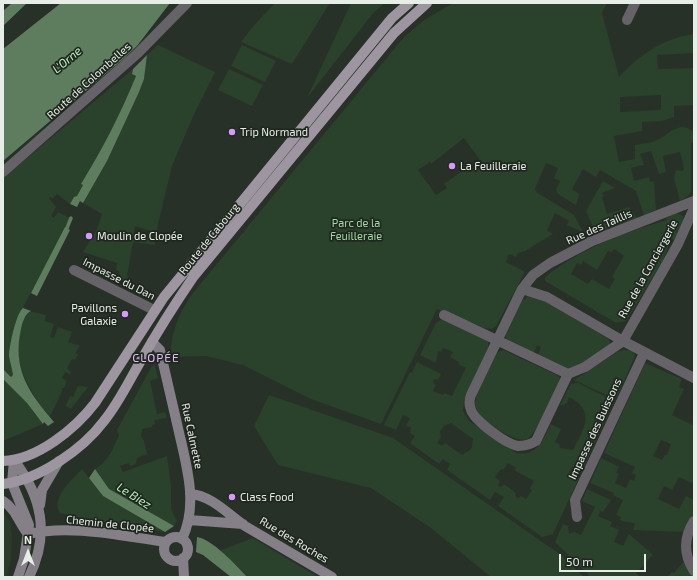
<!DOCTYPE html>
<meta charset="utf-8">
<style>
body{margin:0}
#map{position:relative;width:697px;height:580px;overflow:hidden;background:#283128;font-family:"Exo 2",sans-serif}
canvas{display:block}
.frame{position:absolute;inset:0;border:4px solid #e7ede7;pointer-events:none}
.north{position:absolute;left:8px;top:532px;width:40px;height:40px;-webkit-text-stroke:3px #1f271f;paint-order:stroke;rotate:0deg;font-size:11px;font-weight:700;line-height:16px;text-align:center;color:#e7ede7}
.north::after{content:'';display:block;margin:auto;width:14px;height:18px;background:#e7ede7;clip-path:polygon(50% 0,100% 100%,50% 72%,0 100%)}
.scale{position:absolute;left:559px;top:554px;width:87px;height:18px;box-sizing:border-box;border:2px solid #e7ede7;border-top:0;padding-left:5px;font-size:12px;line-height:14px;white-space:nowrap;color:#e7ede7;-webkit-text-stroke:3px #1f271f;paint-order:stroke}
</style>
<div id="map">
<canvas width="697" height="580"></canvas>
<div class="frame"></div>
<div class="north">N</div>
<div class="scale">50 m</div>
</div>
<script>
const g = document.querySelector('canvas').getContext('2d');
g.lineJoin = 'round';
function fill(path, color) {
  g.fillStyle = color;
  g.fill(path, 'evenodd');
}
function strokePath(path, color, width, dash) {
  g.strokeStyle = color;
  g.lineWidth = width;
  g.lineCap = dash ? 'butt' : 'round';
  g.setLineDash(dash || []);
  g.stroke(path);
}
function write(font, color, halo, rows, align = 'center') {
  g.font = font + ' "Exo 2",sans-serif';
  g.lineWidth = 3.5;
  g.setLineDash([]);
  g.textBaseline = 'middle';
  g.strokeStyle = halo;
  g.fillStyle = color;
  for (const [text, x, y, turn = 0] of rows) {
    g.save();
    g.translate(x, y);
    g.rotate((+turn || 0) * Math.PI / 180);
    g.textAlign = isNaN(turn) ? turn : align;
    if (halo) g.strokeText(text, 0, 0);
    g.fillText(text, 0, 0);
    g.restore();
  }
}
const built = new Path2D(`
 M 3,512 L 10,522 L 12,535 L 11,561 L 6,577 L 3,577 Z`);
const green = new Path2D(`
 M 275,3 L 330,3 L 292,64 L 241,42 L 254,25 Z
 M 351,3 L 385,3 L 374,12 L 307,98 Z
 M 453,3 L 607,3 L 602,13 L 619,77 C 639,55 664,38 694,34 L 694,53 L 657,55 L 658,69 L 694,68 L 694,105 L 674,106 L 674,117 L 662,121 L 642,122 L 642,131 L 614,136 L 619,162 L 635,159 L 635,145 C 642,144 650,143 657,140 C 670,134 679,120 694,132 L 694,142 L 691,143 L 691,191 L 689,195 L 680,201 L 674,178 L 676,170 L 682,171 L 684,168 L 680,152 L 663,156 L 666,172 L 659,174 L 651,151 L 640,154 L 644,165 L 631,168 L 634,181 L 649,177 L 650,182 L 654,181 L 656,210 L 644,215 L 636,191 L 600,170 L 596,177 L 583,169 L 572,189 L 579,194 L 576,205 L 558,194 L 556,190 L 560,181 L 554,178 L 558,168 L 546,163 L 535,189 L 536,192 L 574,215 L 583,232 L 567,225 L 569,221 L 555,213 L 547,230 L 553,234 L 525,251 L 518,253 L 516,257 L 509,254 L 506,262 L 525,272 L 496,326 L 492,329 L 484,328 L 437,309 L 381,424 L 311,399 L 243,365 L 206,356 L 171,357 C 170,333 180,311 193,293 L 404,37 L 423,21 ZM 661,95 L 661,110 L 620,112 L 620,97 ZM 464,138 L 482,163 L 471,171 L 468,167 L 444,184 L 447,188 L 436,195 L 418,170 L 430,162 L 431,164 Z
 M 158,45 L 215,72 L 195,112 L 172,166 L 156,233 L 135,226 L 134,233 L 155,240 L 155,245 L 133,242 L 126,282 L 122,282 L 119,271 L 116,270 L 117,263 L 83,252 L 97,229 L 102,214 L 83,203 L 107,161 L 139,92 L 144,79 L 147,55 Z
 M 242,45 L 276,61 L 265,82 L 231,66 Z
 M 133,69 L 132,74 L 136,76 C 121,113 103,150 81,184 L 83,185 L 77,196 L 74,197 L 70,204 L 57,194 L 52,199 L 51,197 L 49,198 L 56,207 L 51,216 L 54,218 L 58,212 L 70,218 L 23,308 C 16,313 9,347 9,356 C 10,362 12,369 13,375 L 12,377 L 3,369 L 3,178 Z
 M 229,69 L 263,85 L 252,106 L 218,90 Z
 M 603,181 L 615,188 L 602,193 L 604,196 L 602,197 L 607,214 L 629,207 L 637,218 L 601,231 L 594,229 L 586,211 Z
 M 677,213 L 683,216 L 684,220 L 674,242 L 672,237 L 663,260 L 626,321 L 616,323 L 545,281 L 545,277 C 582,248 622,233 667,220 L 666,218 ZM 614,249 L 624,256 L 612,277 L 615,279 L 609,289 L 592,279 L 588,284 L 571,274 L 577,263 L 581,265 L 583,261 L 597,270 L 608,251 L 611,253 Z
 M 529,295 L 535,295 L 609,339 L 610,345 L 582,364 L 568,369 L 538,355 L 541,347 L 537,345 L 534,353 L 508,340 L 505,336 L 522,301 Z
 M 29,311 L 46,315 L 45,321 L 54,324 L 50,337 L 54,338 L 58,327 L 72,332 L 68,342 L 80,346 L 75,353 L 78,354 L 75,360 L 72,359 L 67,368 L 71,372 L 70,374 L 65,372 L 62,378 L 67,381 L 64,388 L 62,388 L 62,391 L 50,417 C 26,389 4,347 29,311 Z
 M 442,319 L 488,341 L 488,348 L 464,400 L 463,411 L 469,421 L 516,453 C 537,457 543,440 551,424 L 561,429 L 555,442 L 559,444 L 560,448 L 573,450 C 583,430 597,411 569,397 L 567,403 L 563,405 L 560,405 L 571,384 L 578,383 L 612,400 L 601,404 L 604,411 L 611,408 L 582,471 L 572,467 L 569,473 L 579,478 L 553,534 L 542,537 L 498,506 L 504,497 L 495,492 L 490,500 L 447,470 L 450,464 L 443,459 L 439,464 L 410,443 L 415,436 L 410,433 L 411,427 L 406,426 L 410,418 L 403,415 L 396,430 L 384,425 L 410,372 L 412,373 L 417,362 L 441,374 L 438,380 L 434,379 L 433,383 L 436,385 L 433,391 L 443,395 L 444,393 L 452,396 L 466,368 L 458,364 L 459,362 L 450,357 L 453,352 L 443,348 L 441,352 L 438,351 L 436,363 L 420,355 L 436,323 ZM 451,423 L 473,439 C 471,452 473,448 462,455 L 445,443 L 442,446 L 437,443 L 441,437 L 440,432 L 444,426 ZM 508,463 L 516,468 L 514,470 L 534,481 L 530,489 L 532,490 L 526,499 L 521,496 L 518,498 L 515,496 L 516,493 L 504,484 L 501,487 L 498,485 L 500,481 L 495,477 L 501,469 L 503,470 Z
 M 503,350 L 557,375 L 560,378 C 559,388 536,435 527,439 C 515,444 476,418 475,405 C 475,391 491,365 498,352 Z
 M 624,350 L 633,351 L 635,356 L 617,397 L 613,398 L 574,380 L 617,352 Z
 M 645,363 L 682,379 L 679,387 L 684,389 L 672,415 L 692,425 L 694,421 L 694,480 L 692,483 L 679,477 L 672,490 L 664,486 L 658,499 L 679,509 L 686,496 L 694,500 L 694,513 L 684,532 L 633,530 L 635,524 C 630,522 624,522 620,520 L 621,517 L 616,515 L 623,500 L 613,495 L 614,493 L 590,483 L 601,458 L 619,467 L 616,473 L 619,474 L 615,483 L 626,488 L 630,479 L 634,481 L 636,475 L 632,473 L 635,467 L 604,453 ZM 661,440 L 671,444 L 667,455 L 665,455 L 662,460 L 653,456 Z
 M 155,365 L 158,378 L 150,381 L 157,414 L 165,412 L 167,418 L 154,420 L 155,424 L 152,425 L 152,427 L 142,429 L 141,436 L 144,441 L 147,454 L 137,458 L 136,464 L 130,466 L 129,463 L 120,466 L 123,472 L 167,456 L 171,486 L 171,509 L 177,521 L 174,526 L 109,489 L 95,469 C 108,462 113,449 119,435 L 117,430 L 152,366 Z
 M 3,379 L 27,403 L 43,424 L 3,441 Z
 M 78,386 L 88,387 L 71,409 L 66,406 L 70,396 L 73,397 Z
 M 269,395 L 393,438 L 561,555 L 584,577 L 491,577 L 431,528 L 371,488 L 278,465 L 254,426 Z
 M 82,469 L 103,496 L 165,532 L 80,518 L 60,513 C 50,498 73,479 82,469 Z
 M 587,489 L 611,500 L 603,512 L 600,511 L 598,516 L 612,522 L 610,526 L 619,530 L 614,542 L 623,546 L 629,534 L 653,555 L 636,573 L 640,577 L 591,577 L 555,542 L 563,524 L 568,526 L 569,534 L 574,532 L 581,535 L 595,507 L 582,501 Z
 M 253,538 L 318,577 L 247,577 L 234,563 L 219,551 Z
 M 684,561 L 694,577 L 667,577 L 672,572 L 674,573 Z`);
const water = new Path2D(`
 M 12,3 L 27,3 L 3,26 L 3,11 Z
 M 61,3 L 170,3 L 137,46 L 122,60 L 3,161 L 3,49 Z
 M 147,55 L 144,79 L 139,92 L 107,161 L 83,203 L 80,201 L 77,207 L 70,204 L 74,197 L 77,196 L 83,185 L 81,184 C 102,150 121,113 136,76 L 132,74 L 133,69 Z
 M 65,227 L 70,230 L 37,296 L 31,293 Z
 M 23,308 L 31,311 C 25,313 22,324 21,329 C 12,369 29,393 54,422 L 48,426 L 44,422 L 43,424 L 27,403 L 3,379 L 3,369 L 11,377 L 13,375 C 12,369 10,362 9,356 C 9,347 16,313 23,308 Z
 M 95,469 L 109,489 L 174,526 L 165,532 L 103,496 L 89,478 Z
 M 197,537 C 212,539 236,565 247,577 L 231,577 L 203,555 L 196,552 Z`);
const stream = new Path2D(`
 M 65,233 L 71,218`);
const street = new Path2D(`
 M 627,20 L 635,3
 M 3,172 L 138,53 L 187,3
 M 694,208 L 678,244 L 623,341 L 694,378
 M 74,270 L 154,310
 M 522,289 L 533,275 L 550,263 L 592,241 L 694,201
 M 444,315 L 568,374 L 585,367 L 623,341 L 547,297 L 522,289 L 471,395 C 469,400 469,405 471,410 C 475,421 506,444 518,446 C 525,446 531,444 536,441 L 568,374
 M 577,517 L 575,500 L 644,353
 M 694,521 C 684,537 683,554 694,571`);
const secondary = new Path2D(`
 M 152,342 L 160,350 C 166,376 172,402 178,428 C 186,464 199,504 182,539
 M 14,460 C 42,497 50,534 29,577
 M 14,460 L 12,483 L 29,525 L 24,559 L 18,577
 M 190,494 C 211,495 229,515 245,526 C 274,543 303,560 332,577
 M 3,501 C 16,509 19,523 28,534
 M 40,505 L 42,490 L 59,461
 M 189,520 L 243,524
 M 28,534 C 72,524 121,536 166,542
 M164 549a12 12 0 1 1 24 0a12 12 0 1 1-24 0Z
 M 183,558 L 184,577`);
const primary = new Path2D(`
 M 3,461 C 37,460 75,429 95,403 L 164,297 L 392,18 L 409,3
 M 3,484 C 39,480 83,449 104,421 C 118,404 128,383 139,364 C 156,334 174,305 194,276 L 394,33 L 427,3`);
const markers = [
 [232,132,4,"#d69bfa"],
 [452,166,4,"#d69bfa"],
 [89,236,4,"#d69bfa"],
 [125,314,4,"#d69bfa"],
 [232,497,4,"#d69bfa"]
];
const streetNames = [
 ["Route de Colombelles",89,81,-42],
 ["Rue des Taillis",599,227,-24],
 ["Route de Cabourg",209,239,-51],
 ["Rue de la Conciergerie",648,269,-61],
 ["Impasse du Dan",119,279,27],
 ["Impasse des Buissons",595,429,-65],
 ["Rue Calmette",192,436,78],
 ["Chemin de Clopée",110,524,6],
 ["Rue des Roches",294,540,31]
];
const poiNames = [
 ["Trip Normand",240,132],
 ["La Feuilleraie",460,166],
 ["Moulin de Clopée",97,236],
 ["Pavillons",117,308,"right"],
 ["Galaxie",117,321,"right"],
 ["Class Food",240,497]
];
const parkNames = [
 ["Parc de la",356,223],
 ["Feuilleraie",356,236]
];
const waterNames = [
 ["L'Orne",67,60,-40],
 ["Le Biez",134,496,32]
];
const neighbourhoodNames = [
 ["CLOPÉE",156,358]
];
fill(built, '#2c3a2c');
fill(green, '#2a412b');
fill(water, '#5e7d5f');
strokePath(stream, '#5e7d5f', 3.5);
strokePath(street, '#666368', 10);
strokePath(secondary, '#858088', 10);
strokePath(primary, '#9d96a1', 10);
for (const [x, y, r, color] of markers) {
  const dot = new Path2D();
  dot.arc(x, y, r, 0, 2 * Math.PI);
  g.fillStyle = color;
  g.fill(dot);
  strokePath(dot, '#1f271f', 1.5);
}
write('11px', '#e7ede7', '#1f271f', streetNames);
write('11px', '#e7ede7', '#1f271f', poiNames, 'left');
write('11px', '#a3d7a4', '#1f271f', parkNames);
write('italic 12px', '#bcf2be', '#1f271f', waterNames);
g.letterSpacing = '1px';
write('12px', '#e3bafc', '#1f271f', neighbourhoodNames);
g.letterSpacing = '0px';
</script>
